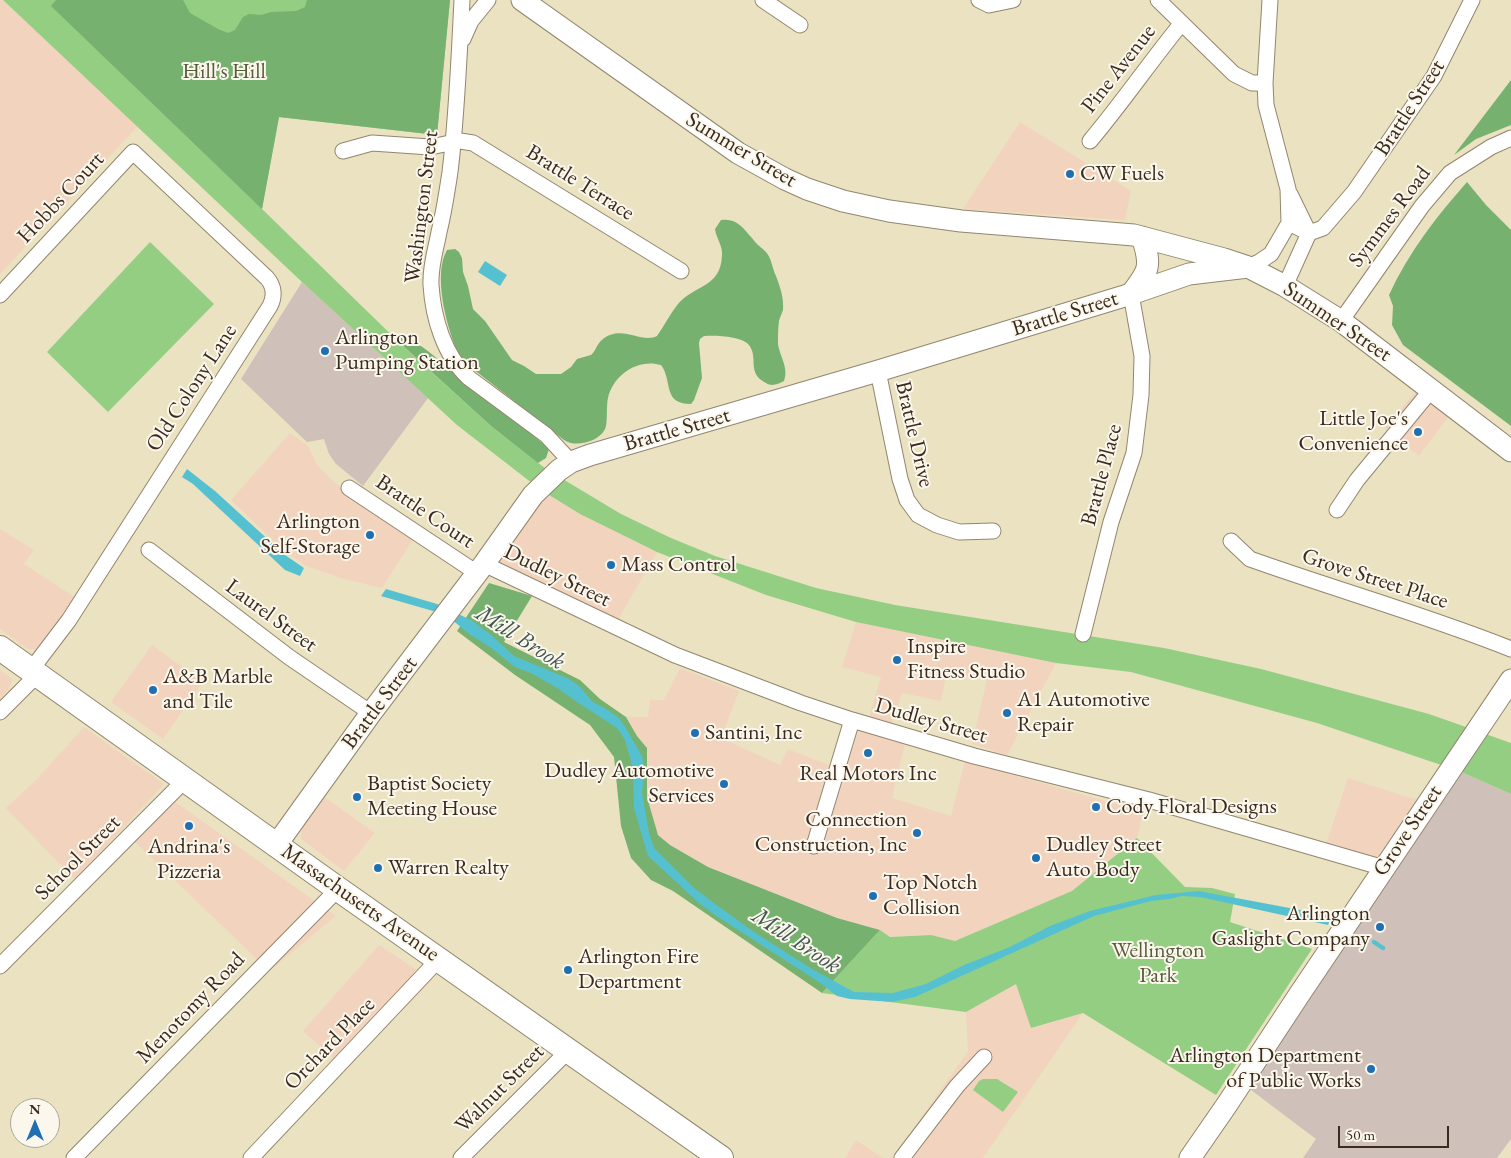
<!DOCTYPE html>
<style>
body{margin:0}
#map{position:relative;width:1511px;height:1158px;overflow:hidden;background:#eae2c0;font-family:"EB Garamond",serif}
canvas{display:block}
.north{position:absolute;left:10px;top:1098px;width:50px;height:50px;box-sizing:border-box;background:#fbf7ec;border:1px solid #aea59a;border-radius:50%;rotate:0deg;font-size:14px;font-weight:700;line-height:20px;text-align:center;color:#3b2a1e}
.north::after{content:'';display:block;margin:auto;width:18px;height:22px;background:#1f6fb2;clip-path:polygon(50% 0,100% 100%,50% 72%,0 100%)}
.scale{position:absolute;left:1338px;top:1126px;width:111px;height:22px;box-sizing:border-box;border:2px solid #3b2a1e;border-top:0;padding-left:6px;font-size:15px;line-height:18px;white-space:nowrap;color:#3b2a1e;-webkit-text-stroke:4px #fbf7ec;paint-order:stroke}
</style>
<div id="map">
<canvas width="1511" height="1158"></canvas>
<div class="north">N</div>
<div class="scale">50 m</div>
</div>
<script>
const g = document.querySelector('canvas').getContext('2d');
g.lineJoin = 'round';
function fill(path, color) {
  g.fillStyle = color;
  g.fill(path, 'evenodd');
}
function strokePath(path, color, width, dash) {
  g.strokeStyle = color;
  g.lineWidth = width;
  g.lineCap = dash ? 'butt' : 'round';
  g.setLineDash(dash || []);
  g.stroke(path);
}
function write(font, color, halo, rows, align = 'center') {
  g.font = font + ' "EB Garamond",serif';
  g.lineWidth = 4;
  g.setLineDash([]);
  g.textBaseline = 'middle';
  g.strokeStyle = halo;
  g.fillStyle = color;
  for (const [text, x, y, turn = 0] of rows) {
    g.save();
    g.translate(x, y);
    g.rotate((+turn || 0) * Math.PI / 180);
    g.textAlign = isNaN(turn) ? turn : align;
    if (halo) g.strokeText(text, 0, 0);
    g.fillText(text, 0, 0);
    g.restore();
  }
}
const built = new Path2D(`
 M 0,0 L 3,0 L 138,126 L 0,274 Z
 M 1020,122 L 1131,191 L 1125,220 L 963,209 Z
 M 1416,391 L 1448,417 L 1419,456 L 1385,428 Z
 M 290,433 L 308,446 L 317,465 L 334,482 L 415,536 L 382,588 L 344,579 L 306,566 L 283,550 L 231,500 Z
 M 541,490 L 580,514 L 657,552 L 618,620 L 493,559 Z
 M 0,529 L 34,550 L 24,564 L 79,600 L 40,650 L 28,649 L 0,629 Z
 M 856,622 L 956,642 L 1056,663 L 1007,755 L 972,744 L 987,680 L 947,671 L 941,701 L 902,693 L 892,723 L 869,717 L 881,677 L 842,667 Z
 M 152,645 L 203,682 L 163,739 L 111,702 Z
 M 680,668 L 739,691 L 721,738 L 780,765 L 788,749 L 844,771 L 860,728 L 905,743 L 892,798 L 951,816 L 965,761 L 1143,812 L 1137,838 L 1070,893 L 955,941 L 928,935 L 890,937 L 880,930 L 837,918 L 706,866 L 670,845 L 658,835 L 647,797 L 647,748 L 637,736 L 626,717 L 648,717 L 650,700 L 664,700 Z
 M 0,670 L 12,679 L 9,689 L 0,699 Z
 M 84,727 L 164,784 L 75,880 L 6,808 L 36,780 Z
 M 1348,778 L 1417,800 L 1377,860 L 1325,847 Z
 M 323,796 L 375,833 L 344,871 L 301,839 L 302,825 Z
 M 175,802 L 336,916 L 269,971 L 134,841 Z
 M 379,945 L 432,980 L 345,1069 L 303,1031 Z
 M 1016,984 L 1032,1028 L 1083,1013 L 983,1158 L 893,1158 L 968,1051 L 966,1012 Z
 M 856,1140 L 883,1158 L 845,1158 Z`);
const industrial = new Path2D(`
 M 302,282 L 428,398 L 363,486 L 336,464 L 329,454 L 324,439 L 307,442 L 241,379 Z
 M 1459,771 L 1511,794 L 1511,1139 L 1497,1158 L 1303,1158 L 1316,1139 L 1247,1087 Z`);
const green = new Path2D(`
 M 3,0 L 450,0 L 437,135 L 279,117 L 262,209 L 406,349 L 491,426 L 546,469 L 621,514 L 671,538 L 715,556 L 816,588 L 895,605 L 1164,648 L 1261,669 L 1429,714 L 1511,743 L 1511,794 L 1459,771 L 1317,723 L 1131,672 L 1056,663 L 856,622 L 766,595 L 657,552 L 580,514 L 541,490 L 457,425 L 302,282 Z
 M 150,242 L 214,304 L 108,412 L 47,352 Z
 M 1137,838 L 1185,887 L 1212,888 L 1235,894 L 1230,922 L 1312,949 L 1216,1095 L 1083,1013 L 1031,1028 L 1016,984 L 966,1012 L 822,993 L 880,930 L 890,937 L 931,935 L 955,941 L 1072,891 Z
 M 983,1079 L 997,1079 L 1018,1092 L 1003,1112 L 973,1090 L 979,1081 Z`);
const forest = new Path2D(`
 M 56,0 L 183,0 L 190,13 L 218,29 L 228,33 L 235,30 L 243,17 L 249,14 L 261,15 L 271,12 L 296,11 L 305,7 L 307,0 L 450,0 L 437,135 L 279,117 L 262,209 L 51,6 Z
 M 1511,80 L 1511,125 L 1476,139 L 1454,155 Z
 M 1467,182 L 1486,205 L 1511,230 L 1511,426 L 1403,345 L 1392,325 L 1393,306 L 1389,295 C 1408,253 1437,216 1467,182 Z
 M 721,220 C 737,218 742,227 752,238 C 756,244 761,247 766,252 C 772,259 772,268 776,276 C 780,287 784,297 783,310 C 782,313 780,317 779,321 C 778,328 778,337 778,344 C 780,357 789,368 784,381 C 778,384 772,387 766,383 C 746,373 759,358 749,345 C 742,336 715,335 704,336 L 700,339 L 699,343 L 702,378 L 694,400 L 691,404 C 662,404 673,381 661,365 C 638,358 613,375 608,398 C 606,406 608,424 605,429 C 599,442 575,448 564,440 L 473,369 C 466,363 459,356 456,348 C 446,324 433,274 447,250 L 455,249 L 459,252 L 462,258 L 463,272 L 468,286 L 473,309 L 485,321 L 512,360 L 524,366 L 536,374 L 561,374 L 571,367 L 577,359 L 591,355 C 596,351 597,343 603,339 C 622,324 641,344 657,336 C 664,326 670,314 678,304 C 694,285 721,288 722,255 C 723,246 716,238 715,229 Z
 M 396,334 C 424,343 437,360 459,377 C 489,401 520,423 549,449 L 546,458 L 538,463 L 491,426 L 391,335 Z
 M 489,583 L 532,596 L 504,642 L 580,680 L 600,699 L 626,717 L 637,736 L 647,748 L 647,797 L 658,835 L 670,845 L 708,867 L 837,918 L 880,930 L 822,993 L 673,891 L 651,880 L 631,858 L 621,826 L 614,757 L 590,725 L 515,675 L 457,631 Z`);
const water = new Path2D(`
 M 485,261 L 507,275 L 500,286 L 478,272 Z
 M 187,469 L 215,491 L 285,555 L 304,568 L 300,576 L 285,570 L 193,484 L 182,477 Z
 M 386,589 L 437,604 L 471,620 L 490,634 L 514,656 L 569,679 L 579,686 L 593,702 L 606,709 L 619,718 L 624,725 L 642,756 L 645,769 L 642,793 L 649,833 L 654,848 L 694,888 L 715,904 L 754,932 L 812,969 L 854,992 L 893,993 L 926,984 L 964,965 L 1010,947 L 1050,926 L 1090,911 L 1156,895 L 1199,891 L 1332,916 L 1328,925 L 1200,897 L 1182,896 L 1169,899 L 1151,901 L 1094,916 L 915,997 L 892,1002 L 850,999 L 837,996 L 819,982 L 715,915 L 699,903 L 648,856 L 634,808 L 633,768 L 625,740 L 617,728 L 580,704 L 559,689 L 531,673 L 515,667 L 490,647 L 469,634 L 456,623 L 433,611 L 381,596 Z`);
const stream = new Path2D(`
 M 1374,942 L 1383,948`);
const street = new Path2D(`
 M 462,0 C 459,57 457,115 450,172 C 447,192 444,212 439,232 C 436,249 430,266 431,285 C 433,317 444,356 469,378 L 546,435 L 571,462
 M 763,0 L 800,25
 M 979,0 L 989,5 L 1013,0
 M 1158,0 L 1234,74 L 1252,83 L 1265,83
 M 463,39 L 471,21 L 488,0
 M 1090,141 C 1122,103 1150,62 1181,24
 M 343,151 L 372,143 L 430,147 L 460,141 L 473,143 L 681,271
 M 1289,223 L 1309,233 L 1323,228 L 1354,192 L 1434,76 L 1472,0
 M 1248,267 L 1259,262 L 1271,254 L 1289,223 L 1288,189 L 1266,105 L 1265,83 L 1270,0
 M 1285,286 L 1309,233 L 1290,194
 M 0,295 L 133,152 L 267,278 C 274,286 275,296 270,306 L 69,620 L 31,670
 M 1341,321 L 1422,206 L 1450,173 L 1491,147 L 1511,138
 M 878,371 L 900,479 L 907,500 L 918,515 L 937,525 L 959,532 L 993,531
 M 349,488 L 477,573
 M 1337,510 L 1357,480 L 1432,389
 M 1231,541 L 1250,559 C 1337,590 1426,615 1511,649
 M 149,550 L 289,657 L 371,713
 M 484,564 L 675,655 L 801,703 L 852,720 L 974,756 L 1149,800 L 1384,868
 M 1083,634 L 1111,522 L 1134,453 L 1141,395 L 1142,356 L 1131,294
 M 0,712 L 38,674
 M 814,846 L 852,720
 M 0,966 L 186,779
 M 74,1158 L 338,889
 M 251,1158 L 439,959
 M 461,1158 L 569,1050
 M 902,1158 L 957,1086 L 984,1057`);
const secondary = new Path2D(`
 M 522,0 L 738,153 L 785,179 L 807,189 L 843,201 L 889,211 L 961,221 L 1134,235 L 1224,259 L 1248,267 L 1285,286 L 1341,321 L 1511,451
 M 1131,294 C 1149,271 1152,266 1142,237
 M 277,844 L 371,713 L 484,564 L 533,495 L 559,470 L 571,462 L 590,455 L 878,371 L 1131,294 L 1189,274 L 1248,267
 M 1190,1158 L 1226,1106 L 1299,995 L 1511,680`);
const primary = new Path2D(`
 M 0,648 L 338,889 L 721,1158`);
const markers = [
 [1070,174,5,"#1f6fb2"],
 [325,351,5,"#1f6fb2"],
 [1418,432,5,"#1f6fb2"],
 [370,535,5,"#1f6fb2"],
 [611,565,5,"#1f6fb2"],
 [897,660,5,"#1f6fb2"],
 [153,690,5,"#1f6fb2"],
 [1007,713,5,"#1f6fb2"],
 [695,733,5,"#1f6fb2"],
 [868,753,5,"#1f6fb2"],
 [724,784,5,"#1f6fb2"],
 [357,797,5,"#1f6fb2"],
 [1096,807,5,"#1f6fb2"],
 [189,826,5,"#1f6fb2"],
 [917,833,5,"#1f6fb2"],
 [1036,858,5,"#1f6fb2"],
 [378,868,5,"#1f6fb2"],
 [873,896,5,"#1f6fb2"],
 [1380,927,5,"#1f6fb2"],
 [568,970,5,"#1f6fb2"],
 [1371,1069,5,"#1f6fb2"]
];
const streetNames = [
 ["Pine Avenue",1119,69,-52],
 ["Brattle Street",1410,108,-57],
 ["Summer Street",741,150,31],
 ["Brattle Terrace",580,183,32],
 ["Hobbs Court",61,198,-47],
 ["Washington Street",422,207,-83],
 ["Symmes Road",1390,217,-53],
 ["Brattle Street",1065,314,-17],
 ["Summer Street",1337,322,34],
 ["Old Colony Lane",192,388,-57],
 ["Brattle Street",677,430,-16],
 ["Brattle Drive",914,434,77],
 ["Brattle Place",1102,475,-75],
 ["Brattle Court",425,512,34],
 ["Dudley Street",557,576,26],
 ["Grove Street Place",1375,579,18],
 ["Laurel Street",271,616,36],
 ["Brattle Street",380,703,-53],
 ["Dudley Street",931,721,16],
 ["Grove Street",1408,831,-56],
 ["School Street",78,858,-45],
 ["Massachusetts Avenue",360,903,35],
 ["Menotomy Road",191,1008,-46],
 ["Orchard Place",330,1044,-46],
 ["Walnut Street",500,1089,-45]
];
const parkNames = [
 ["Hill's Hill",224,72],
 ["Wellington",1158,951],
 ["Park",1158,976]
];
const poiNames = [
 ["CW Fuels",1080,174],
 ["Arlington",335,338],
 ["Pumping Station",335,363],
 ["Little Joe's",1408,419,"right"],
 ["Convenience",1408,444,"right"],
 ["Arlington",360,522,"right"],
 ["Self-Storage",360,547,"right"],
 ["Mass Control",621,565],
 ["Inspire",907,647],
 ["Fitness Studio",907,672],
 ["A&B Marble",163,677],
 ["and Tile",163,702],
 ["A1 Automotive",1017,700],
 ["Repair",1017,725],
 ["Santini, Inc",705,733],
 ["Dudley Automotive",714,771,"right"],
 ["Services",714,796,"right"],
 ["Real Motors Inc",868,774,"center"],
 ["Baptist Society",367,784],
 ["Meeting House",367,809],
 ["Cody Floral Designs",1106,807],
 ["Connection",907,820,"right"],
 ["Construction, Inc",907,845,"right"],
 ["Dudley Street",1046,845],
 ["Auto Body",1046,870],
 ["Andrina's",189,847,"center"],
 ["Pizzeria",189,872,"center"],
 ["Warren Realty",388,868],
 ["Top Notch",883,883],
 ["Collision",883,908],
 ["Arlington",1370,914,"right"],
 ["Gaslight Company",1370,939,"right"],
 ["Arlington Fire",578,957],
 ["Department",578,982],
 ["Arlington Department",1361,1056,"right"],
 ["of Public Works",1361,1081,"right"]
];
const waterNames = [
 ["Mill Brook",520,638,32],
 ["Mill Brook",796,941,33]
];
fill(built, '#f2d4be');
fill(industrial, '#cfc0ba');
fill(green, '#94ce82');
fill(forest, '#77b170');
fill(water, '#55c1d0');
strokePath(stream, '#55c1d0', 4.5);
strokePath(street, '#92866f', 17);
strokePath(secondary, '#92866f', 23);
strokePath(primary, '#92866f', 26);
strokePath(street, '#fff', 15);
strokePath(secondary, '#fff', 21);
strokePath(primary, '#fff', 24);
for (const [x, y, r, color] of markers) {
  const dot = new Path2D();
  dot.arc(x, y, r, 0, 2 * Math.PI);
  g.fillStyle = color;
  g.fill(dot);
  strokePath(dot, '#fbf7ec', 2);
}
write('22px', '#3b2a1e', '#fbf7ec', streetNames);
write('22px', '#565b3c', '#fbf7ec', parkNames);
write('22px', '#3b2a1e', '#fbf7ec', poiNames, 'left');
write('italic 24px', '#435753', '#fbf7ec', waterNames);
</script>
